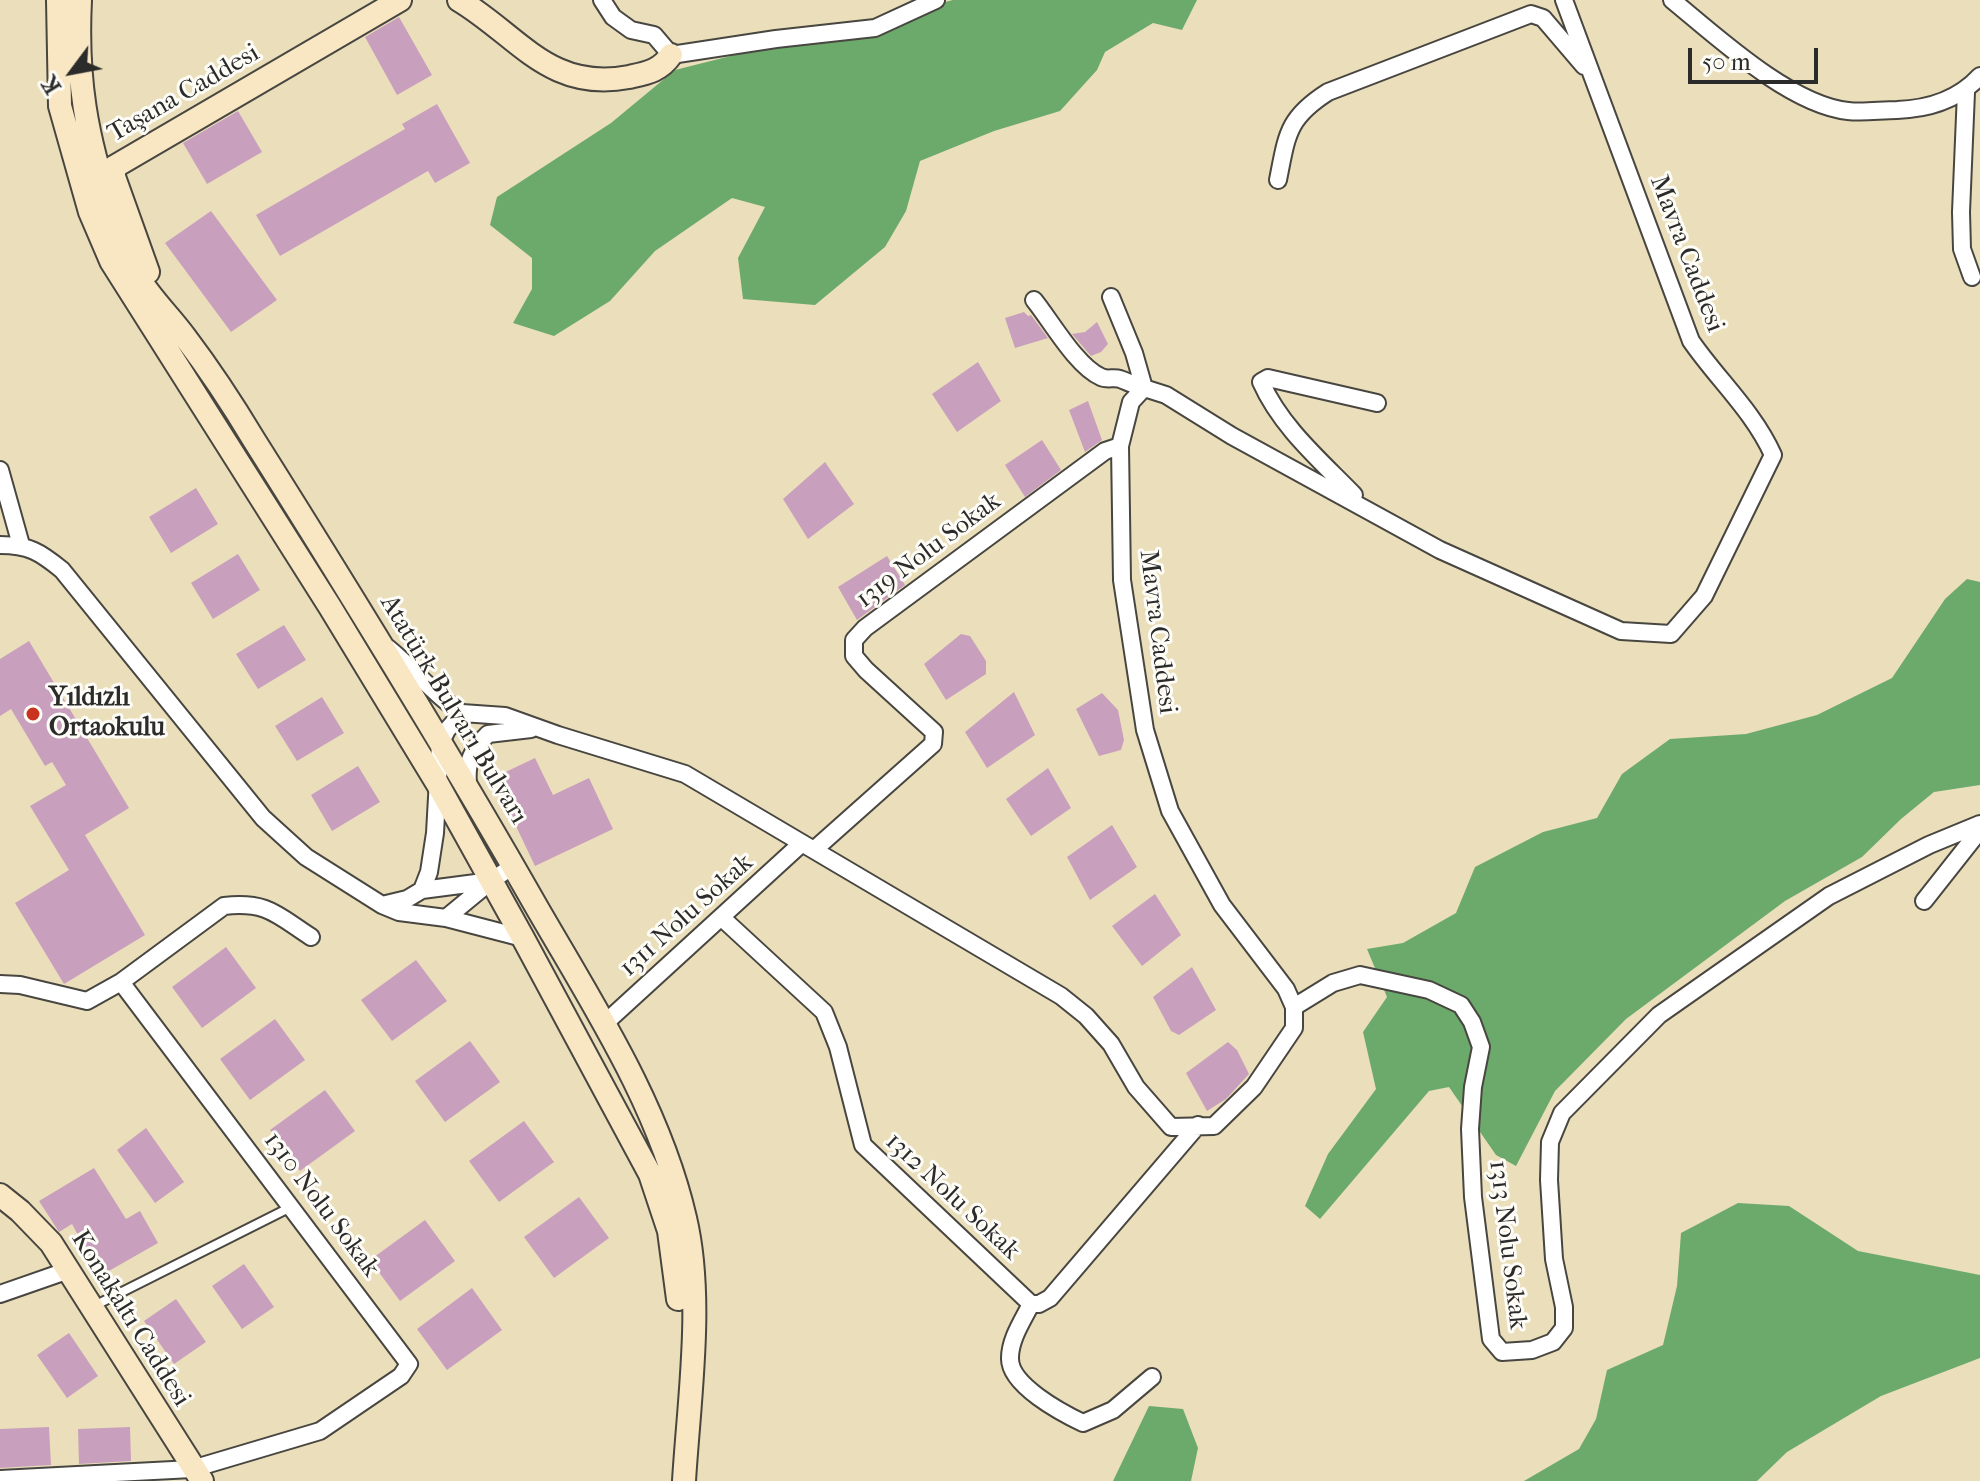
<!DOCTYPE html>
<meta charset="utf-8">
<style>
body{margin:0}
#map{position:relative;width:1980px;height:1481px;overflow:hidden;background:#ebdeba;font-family:"IM FELL French Canon",serif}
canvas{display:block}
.north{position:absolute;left:32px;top:32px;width:80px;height:80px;-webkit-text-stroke:6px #fdfcf7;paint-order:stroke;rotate:238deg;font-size:22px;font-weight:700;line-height:32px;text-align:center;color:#2b2b2b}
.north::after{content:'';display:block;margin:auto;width:28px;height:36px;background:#2b2b2b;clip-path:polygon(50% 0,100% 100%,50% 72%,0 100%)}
.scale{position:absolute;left:1688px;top:48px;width:130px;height:36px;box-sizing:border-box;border:4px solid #2b2b2b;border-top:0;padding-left:10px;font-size:24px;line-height:28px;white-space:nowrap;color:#2b2b2b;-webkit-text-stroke:6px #fdfcf7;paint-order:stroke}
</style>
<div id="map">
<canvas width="1980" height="1481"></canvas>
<div class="north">K</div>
<div class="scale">50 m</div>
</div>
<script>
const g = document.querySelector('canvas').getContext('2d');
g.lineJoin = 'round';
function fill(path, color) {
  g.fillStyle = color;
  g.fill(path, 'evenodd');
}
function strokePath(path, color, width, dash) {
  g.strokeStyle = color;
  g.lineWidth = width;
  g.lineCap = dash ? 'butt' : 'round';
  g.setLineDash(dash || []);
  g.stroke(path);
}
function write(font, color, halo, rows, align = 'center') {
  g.font = font + ' "IM FELL French Canon",serif';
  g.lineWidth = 6;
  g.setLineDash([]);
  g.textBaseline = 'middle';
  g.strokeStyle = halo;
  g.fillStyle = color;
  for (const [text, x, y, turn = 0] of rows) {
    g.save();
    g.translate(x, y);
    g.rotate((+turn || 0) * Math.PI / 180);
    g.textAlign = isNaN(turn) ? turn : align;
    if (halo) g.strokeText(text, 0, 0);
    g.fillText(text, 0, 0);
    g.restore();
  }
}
const forest = new Path2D(`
 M 953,0 L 1197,0 L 1182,30 L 1153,23 L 1105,52 L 1097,70 L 1060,111 L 994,131 L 920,161 L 906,211 L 885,247 L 815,305 L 743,299 L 738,258 L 765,207 L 732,198 L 655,251 L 610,301 L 554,336 L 513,323 L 532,289 L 532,258 L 490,225 L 497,197 L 611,123 L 675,70 Z
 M 1967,579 L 1980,582 L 1980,785 L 1934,792 L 1901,819 L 1862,857 L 1785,901 L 1626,1019 L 1555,1091 L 1516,1166 L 1496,1155 L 1449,1087 L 1429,1091 L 1320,1219 L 1305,1206 L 1328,1154 L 1376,1089 L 1363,1032 L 1387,997 L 1367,949 L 1403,943 L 1456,913 L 1475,867 L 1543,832 L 1597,818 L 1622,774 L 1670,739 L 1746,734 L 1817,715 L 1892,678 L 1945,599 Z
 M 1738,1203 L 1789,1206 L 1858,1251 L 1980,1275 L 1980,1358 L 1881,1396 L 1787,1452 L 1757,1481 L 1524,1481 L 1579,1449 L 1596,1419 L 1607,1370 L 1663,1345 L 1677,1286 L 1681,1233 Z
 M 1149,1406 L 1183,1409 L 1198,1448 L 1191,1481 L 1113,1481 Z`);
const building = new Path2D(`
 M 399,17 L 432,75 L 397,95 L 365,37 Z
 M 437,104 L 470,163 L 435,183 L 428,171 L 280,256 L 256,215 L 405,129 L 402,124 Z
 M 238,111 L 262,152 L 207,184 L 183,143 Z
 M 211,211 L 277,300 L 231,332 L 165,243 Z
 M 1024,312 L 1028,316 L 1031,315 L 1048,338 L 1015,348 L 1005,318 Z
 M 1097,322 L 1108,344 L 1101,352 L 1091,356 L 1072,334 L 1085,332 Z
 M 978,362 L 1001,401 L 957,432 L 932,394 Z
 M 1088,401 L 1102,440 L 1085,452 L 1069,410 Z
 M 1042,440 L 1061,470 L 1025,497 L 1005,465 Z
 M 825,462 L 854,504 L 808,539 L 783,499 Z
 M 196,488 L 218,524 L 171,553 L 149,517 Z
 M 238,554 L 260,590 L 213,619 L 191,583 Z
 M 887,556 L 905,585 L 857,620 L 838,587 Z
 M 284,625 L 306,660 L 258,689 L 236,654 Z
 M 961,634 L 970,636 L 986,661 L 986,674 L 946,700 L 924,664 Z
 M 29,641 L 129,808 L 85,835 L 145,935 L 64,984 L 15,903 L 69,870 L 30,806 L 66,785 L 52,762 L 45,766 L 11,709 L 0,716 L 0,659 Z
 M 1014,692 L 1035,735 L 987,768 L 965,732 Z
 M 1102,693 L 1118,710 L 1124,740 L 1121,750 L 1099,756 L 1076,709 Z
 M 322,697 L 344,733 L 297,761 L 275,726 Z
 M 535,758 L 553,795 L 589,778 L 613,829 L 535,866 L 493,778 Z
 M 358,766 L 380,802 L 332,831 L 311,795 Z
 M 1048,768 L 1071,808 L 1031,836 L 1006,799 Z
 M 1112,825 L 1137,867 L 1090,900 L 1067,857 Z
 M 1155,894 L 1181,935 L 1142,966 L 1112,926 Z
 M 226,947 L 256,988 L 202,1028 L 172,987 Z
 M 416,960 L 447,1001 L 392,1041 L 361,1000 Z
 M 1192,967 L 1216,1010 L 1179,1035 L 1171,1031 L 1153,997 Z
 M 275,1019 L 305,1060 L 250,1100 L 220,1059 Z
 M 470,1041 L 500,1082 L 445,1122 L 415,1081 Z
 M 1228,1042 L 1237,1050 L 1249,1074 L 1226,1099 L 1207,1111 L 1186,1073 Z
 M 325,1090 L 355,1131 L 300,1171 L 270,1130 Z
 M 524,1121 L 554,1162 L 499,1202 L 469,1161 Z
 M 146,1128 L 184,1182 L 155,1203 L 117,1150 Z
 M 94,1168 L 126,1219 L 140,1211 L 158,1243 L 100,1276 L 72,1224 L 59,1232 L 39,1201 Z
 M 579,1197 L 609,1238 L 554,1278 L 524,1237 Z
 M 425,1220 L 455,1261 L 400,1301 L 370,1260 Z
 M 244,1264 L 274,1307 L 242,1329 L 212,1286 Z
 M 472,1288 L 502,1330 L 447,1370 L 417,1329 Z
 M 176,1299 L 206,1342 L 174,1364 L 144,1321 Z
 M 69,1333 L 98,1376 L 67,1398 L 37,1355 Z
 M 49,1427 L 51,1465 L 0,1468 L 0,1429 Z
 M 130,1427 L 131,1461 L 79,1464 L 78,1429 Z`);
const lane = new Path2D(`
 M 92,1307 L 291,1207`);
const street = new Path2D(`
 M 602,0 L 613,17 L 631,30 L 654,35 L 671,55 L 776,39 L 875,28 L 936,0
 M 1672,0 C 1716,36 1790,105 1848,111 C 1863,113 1881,110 1897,110 C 1929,109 1958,100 1980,76
 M 1966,92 L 1961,212 L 1962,249 L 1972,277
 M 1278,180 C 1287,135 1287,118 1328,92 L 1531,14 L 1543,18 L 1584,66
 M 1034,300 C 1051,321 1077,367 1101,377 C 1107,380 1114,377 1120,379 C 1128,382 1136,386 1144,388 L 1134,353 L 1111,297
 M 0,470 L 21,545
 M 1354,495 C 1320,460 1281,427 1261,382 L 1268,378 L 1377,403
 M 0,545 C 29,545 40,552 62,570 L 263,818 L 306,857 L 382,905 L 399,912 L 446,918 L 523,938
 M 388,648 C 415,670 436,697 465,715
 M 468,784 C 466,761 472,750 488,734 L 531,729
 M 815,849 L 933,744 L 934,732 L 866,670 L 854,656 L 854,640 L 865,628 L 1105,451 L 1120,446
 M 422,890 L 491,881
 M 1924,901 L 1980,830
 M 382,905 L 407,899 L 422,890 L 429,872 L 435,833 L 440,744 L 447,730 L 462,713 L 505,716 L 558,735 L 685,774 L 1061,996 L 1086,1016 L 1111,1044 L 1136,1087 L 1171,1127 L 1214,1126 L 1254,1087 L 1294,1028 L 1294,1007 L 1286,989 L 1222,905 L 1170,811 L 1145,730 L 1122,580 L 1120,446 L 1131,402 L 1144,388 L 1166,395 L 1232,436 L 1440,550 L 1621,631 L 1671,634 L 1704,596 L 1773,455 C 1753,411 1718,380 1691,341 L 1564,0
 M 721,917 L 824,1012 L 838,1047 L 863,1145 L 1031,1304 L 1039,1304 L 1050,1298 L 1198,1125
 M 446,918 L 491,881 L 513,866
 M 121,982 L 224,906 C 267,901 277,915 311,937
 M 0,984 L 20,985 L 87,1001 L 121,982 L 409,1364 L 401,1376 L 320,1431 L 192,1469 L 0,1479
 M 1294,1007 L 1333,983 L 1360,975 L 1429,990 L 1461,1005 L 1472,1022 L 1481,1047 L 1473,1087 L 1470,1129 L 1473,1197 L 1491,1339 L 1502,1352 L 1532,1350 L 1553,1342 L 1564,1328 L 1564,1307 L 1554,1259 L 1549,1180 L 1550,1142 L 1562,1113 L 1659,1015 L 1829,896 L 1929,845 L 1980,824
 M 604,1024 L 802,843
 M 0,1294 L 69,1270
 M 1031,1304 C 1023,1320 1010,1339 1010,1358 C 1009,1385 1062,1413 1083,1423 L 1113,1410 L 1152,1377`);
const secondary = new Path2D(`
 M 58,0 L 60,106 L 90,212 L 111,261 L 330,607 L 437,783 L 523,938 L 650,1174 L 669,1231 L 678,1299
 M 80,0 C 76,78 86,137 111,210 C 119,232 123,252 135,272 C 148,296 169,315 185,337 C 210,370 233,405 254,440 C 351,594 446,748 536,906 C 593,1005 659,1105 685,1218 C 704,1298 689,1399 684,1481
 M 459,0 C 519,36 549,92 629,77 C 647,73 660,71 671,55
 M 148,272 L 114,177 L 114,167 L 400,0
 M 0,1195 L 20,1211 L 51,1243 L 202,1481`);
const markers = [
 [33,714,8,"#c8321e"]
];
const streetNames = [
 ["Taşana Caddesi",184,94,-30],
 ["Mavra Caddesi",1686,254,69],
 ["1319 Nolu Sokak",929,551,-37],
 ["Mavra Caddesi",1157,632,83],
 ["Atatürk Bulvarı Bulvarı",453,710,59],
 ["1311 Nolu Sokak",687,916,-42],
 ["1312 Nolu Sokak",952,1197,43],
 ["1310 Nolu Sokak",321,1205,53],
 ["1313 Nolu Sokak",1507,1245,83],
 ["Konakaltı Caddesi",130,1319,58]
];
const poiNames = [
 ["Yıldızlı",49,699],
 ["Ortaokulu",49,729]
];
fill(forest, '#6caa6c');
fill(building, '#c8a0be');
strokePath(lane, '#484640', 12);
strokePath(street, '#484640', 20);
strokePath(secondary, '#484640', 26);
strokePath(lane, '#fff', 8);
strokePath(street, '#fff', 16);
strokePath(secondary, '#f9e7c3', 22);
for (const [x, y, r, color] of markers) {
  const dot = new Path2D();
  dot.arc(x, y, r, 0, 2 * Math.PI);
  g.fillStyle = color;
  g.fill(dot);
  strokePath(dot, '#fdfcf7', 3);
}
write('26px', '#2b2b2b', '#fdfcf7', streetNames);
write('bold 26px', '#2b2b2b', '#fdfcf7', poiNames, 'left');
</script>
